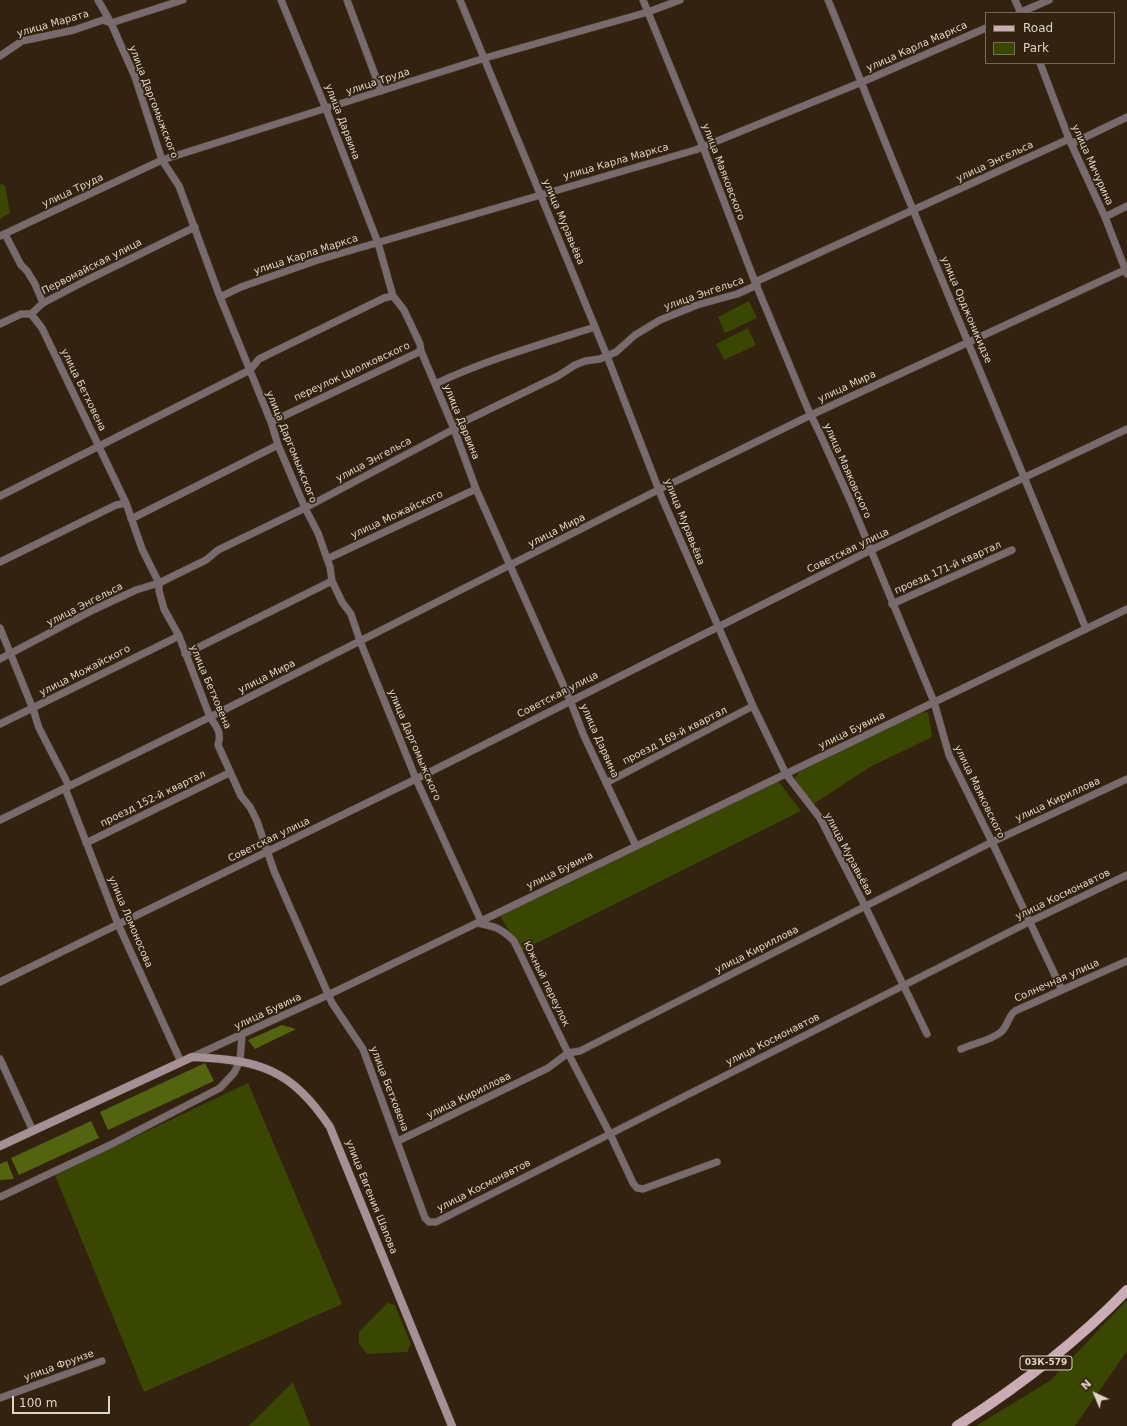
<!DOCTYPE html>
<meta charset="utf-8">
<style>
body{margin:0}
#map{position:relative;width:1127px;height:1426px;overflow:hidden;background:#33220f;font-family:"DejaVu Sans",sans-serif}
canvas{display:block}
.legend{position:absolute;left:985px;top:12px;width:130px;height:52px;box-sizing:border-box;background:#33220f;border:1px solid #786959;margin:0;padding:5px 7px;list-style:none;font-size:12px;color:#dfd4c8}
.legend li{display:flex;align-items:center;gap:8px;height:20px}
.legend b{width:20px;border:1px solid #786959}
.north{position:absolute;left:1075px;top:1374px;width:40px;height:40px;-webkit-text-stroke:3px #33220f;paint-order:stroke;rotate:316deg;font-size:11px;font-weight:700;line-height:16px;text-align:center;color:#dfd4c8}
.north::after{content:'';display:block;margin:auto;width:14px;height:18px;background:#dfd4c8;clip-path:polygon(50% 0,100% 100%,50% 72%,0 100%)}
.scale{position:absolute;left:12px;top:1396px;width:98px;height:18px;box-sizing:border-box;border:2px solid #dfd4c8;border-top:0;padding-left:5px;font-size:12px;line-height:14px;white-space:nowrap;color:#dfd4c8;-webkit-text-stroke:3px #33220f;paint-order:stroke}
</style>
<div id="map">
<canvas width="1127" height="1426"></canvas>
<ul class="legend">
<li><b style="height:5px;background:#caadb4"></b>Road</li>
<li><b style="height:11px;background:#394701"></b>Park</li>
</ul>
<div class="north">N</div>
<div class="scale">100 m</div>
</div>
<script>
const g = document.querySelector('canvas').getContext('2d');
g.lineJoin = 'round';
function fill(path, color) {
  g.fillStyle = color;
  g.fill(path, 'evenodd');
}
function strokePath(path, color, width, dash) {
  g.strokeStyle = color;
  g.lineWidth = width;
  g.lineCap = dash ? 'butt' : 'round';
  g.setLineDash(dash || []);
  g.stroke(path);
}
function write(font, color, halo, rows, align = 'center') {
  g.font = font + ' "DejaVu Sans",sans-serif';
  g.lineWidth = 3.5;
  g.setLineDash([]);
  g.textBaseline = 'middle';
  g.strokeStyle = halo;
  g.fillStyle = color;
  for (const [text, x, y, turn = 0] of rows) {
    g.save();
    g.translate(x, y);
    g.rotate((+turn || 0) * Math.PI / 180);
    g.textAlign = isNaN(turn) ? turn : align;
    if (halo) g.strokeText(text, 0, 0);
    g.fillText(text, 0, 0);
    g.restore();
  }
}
const green = new Path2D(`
 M 0,184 L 5,185 L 10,213 L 0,219 Z
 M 749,301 L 757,318 L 725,333 L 718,317 Z
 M 748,328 L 756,345 L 724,360 L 716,344 Z
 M 928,712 L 932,737 L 870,767 L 812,805 L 794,780 L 799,772 L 920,713 Z
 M 778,781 L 801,811 L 521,951 L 500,916 Z
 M 248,1083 L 342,1304 L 144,1392 L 55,1175 Z
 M 1127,1300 L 1127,1351 L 1075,1426 L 976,1426 L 1051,1380 Z
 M 387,1303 L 395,1305 L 411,1344 L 407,1352 L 367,1354 L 359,1344 L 359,1332 Z
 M 293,1382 L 310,1426 L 249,1426 Z`);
const forest = new Path2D(`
 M 282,1025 L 296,1029 L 255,1049 L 248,1040 Z
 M 205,1063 L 214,1081 L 108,1130 L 100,1112 Z
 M 91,1121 L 99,1138 L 19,1175 L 11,1158 Z
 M 7,1161 L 14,1179 L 0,1180 L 0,1164 Z`);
const street = new Path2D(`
 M 98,0 L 111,23 L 135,77 L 162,160 L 179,186 L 220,297 L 271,422 L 278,445 L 305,508 L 318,533 L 330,567 L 332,581 L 342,602 L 351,614 L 360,641 L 416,779 L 481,921
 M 281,0 L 326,109 L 378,243 L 393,296 L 404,310 L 420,344 L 421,351 L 454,429 L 476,489 L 570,700 L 584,736 L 636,846
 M 347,0 L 381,91
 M 460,0 L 607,356 L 662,498 L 753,706 L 786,774 L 820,818 L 865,906 L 927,1034
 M 643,0 L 703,147 L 755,282 L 807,407 L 821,436 L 850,500 L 934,702 L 949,755 L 992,842 L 1062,990
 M 828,0 C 857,70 884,142 914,212 C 971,351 1030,489 1086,629
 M 1015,0 L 1021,13
 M 1019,13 L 1049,0
 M 0,56 L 22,41 L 74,30 L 103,20 L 111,23 L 183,0
 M 1040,63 L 1069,139 L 1105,217 L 1127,274
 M 1071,144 L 1127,117
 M 1105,217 L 1127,206
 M 5,234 L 21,265 L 27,271 L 35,284 L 43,303
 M 0,236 L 162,160 L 485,58 L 648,12 L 680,0
 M 755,282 L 1069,139
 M 220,297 L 241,287 L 318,260 L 695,150 L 862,82 L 986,28
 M 31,314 L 42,328 L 126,503 L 142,549 L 159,583 L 159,591 L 164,609 L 179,636 L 210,717 C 217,727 222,733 218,745 L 241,796 L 250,807 L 257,821 L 274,871 L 332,1003 L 363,1049 L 425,1218 L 429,1222 L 436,1222 L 1029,922 L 1127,875
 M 0,324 L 21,314 L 31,314 L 43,303 L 87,280 L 195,227
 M 435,384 C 486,360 541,344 595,327
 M 271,422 L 421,351
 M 0,496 L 250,370 L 259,359 L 384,298 L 393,296
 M 131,519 L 278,445
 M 327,559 L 476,489
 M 0,562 L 116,505 L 126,503
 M 892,604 L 1012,550
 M 0,628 L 33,709 L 39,728 L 69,786
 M 185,654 L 332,581
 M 0,659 L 93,610 L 136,590 L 159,583 L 206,560 L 218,550 L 305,508 L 454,429 L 463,422 L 558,376 L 575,365 L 585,361 L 600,359 L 616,352 L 635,335 L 660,320 L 697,305 L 737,294 L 757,285
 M 0,724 L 179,636
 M 606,783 L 753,706
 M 65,788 L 118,924 L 181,1062
 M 0,820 L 210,717 L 660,489 L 811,415 L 1127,269
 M 86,843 L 229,773
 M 477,923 C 494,926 501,928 514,941 L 568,1053 L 610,1134 L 633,1183 L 637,1188 L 643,1189 L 717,1162
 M 0,982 L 416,779 L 871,550 L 1127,429
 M 961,1049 C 972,1044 992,1040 1001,1032 C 1008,1026 1008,1016 1015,1011 L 1127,961
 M 192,1057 L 328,995 L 1127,609
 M 0,1059 L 33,1131
 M 398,1141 L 548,1068 L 568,1053 L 580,1051 L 992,842 L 1127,779
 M 0,1197 L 112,1144 L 220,1088 L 234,1073 L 240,1061 L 242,1035
 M 0,1398 L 102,1361`);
const secondary = new Path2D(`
 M 0,1146 L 192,1057 C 260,1060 291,1069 330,1127 L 452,1426`);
const primary = new Path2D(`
 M 957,1426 C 1018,1387 1076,1343 1127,1290`);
const shields = [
 [1046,1363,52]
];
const shieldNames = [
 ["03К-579",1046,1363]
];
const streetNames = [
 ["улица Марата",53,24,-16],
 ["улица Карла Маркса",917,47,-24],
 ["улица Труда",378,82,-18],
 ["улица Даргомыжского",153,102,69],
 ["улица Дарвина",342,122,69],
 ["улица Карла Маркса",616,162,-16],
 ["улица Энгельса",995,162,-25],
 ["улица Мичурина",1092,165,66],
 ["улица Маяковского",723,172,69],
 ["улица Труда",73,191,-25],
 ["улица Муравьёва",563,222,67],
 ["улица Карла Маркса",306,255,-18],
 ["Первомайская улица",92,267,-27],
 ["улица Энгельса",704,294,-19],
 ["улица Орджоникидзе",966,310,67],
 ["переулок Циолковского",352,372,-25],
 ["улица Мира",847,387,-25],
 ["улица Бетховена",83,390,64],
 ["улица Дарвина",461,422,68],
 ["улица Даргомыжского",291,447,68],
 ["улица Энгельса",374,460,-28],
 ["улица Маяковского",847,471,66],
 ["улица Можайского",397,515,-25],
 ["улица Муравьёва",684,522,68],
 ["улица Мира",557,531,-27],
 ["Советская улица",848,551,-26],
 ["проезд 171-й квартал",948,568,-24],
 ["улица Энгельса",85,605,-27],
 ["улица Можайского",85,671,-27],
 ["улица Мира",267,677,-27],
 ["улица Бетховена",210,687,67],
 ["Советская улица",558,695,-27],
 ["улица Бувина",852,731,-26],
 ["проезд 169-й квартал",675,736,-27],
 ["улица Дарвина",599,741,66],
 ["улица Даргомыжского",414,745,67],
 ["улица Маяковского",979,792,64],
 ["проезд 152-й квартал",153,799,-26],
 ["улица Кириллова",1058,800,-25],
 ["Советская улица",269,840,-26],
 ["улица Муравьёва",848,854,62],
 ["улица Бувина",560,871,-26],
 ["улица Космонавтов",1063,895,-26],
 ["улица Ломоносова",130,922,67],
 ["улица Кириллова",757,950,-27],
 ["Солнечная улица",1057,981,-24],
 ["Южный переулок",546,984,64],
 ["улица Бувина",268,1012,-25],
 ["улица Космонавтов",773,1040,-27],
 ["улица Бетховена",389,1089,69],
 ["улица Кириллова",469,1096,-26],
 ["улица Космонавтов",484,1186,-27],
 ["улица Евгения Шапова",371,1197,68],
 ["улица Фрунзе",59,1366,-20]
];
fill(green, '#394701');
fill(forest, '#526410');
strokePath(street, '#4f3e2d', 8);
strokePath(secondary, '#4f3e2d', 9);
strokePath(primary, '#4f3e2d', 11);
strokePath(street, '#786a6d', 7);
strokePath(secondary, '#a69095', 8);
strokePath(primary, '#caadb4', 10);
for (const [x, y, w] of shields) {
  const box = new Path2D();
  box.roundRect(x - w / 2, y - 7, w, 14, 3);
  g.fillStyle = '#33220f';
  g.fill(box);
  strokePath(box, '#dfd4c8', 1);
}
write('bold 9px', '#dfd4c8', null, shieldNames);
write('10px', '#dfd4c8', '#33220f', streetNames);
</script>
